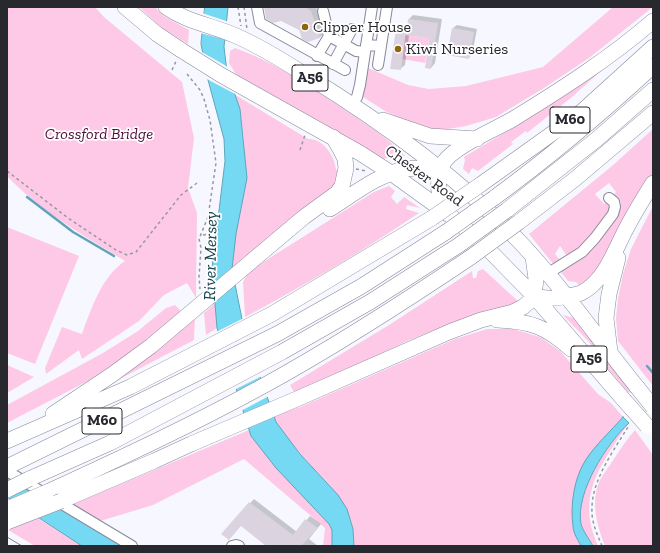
<!DOCTYPE html>
<style>
body{margin:0}
#map{position:relative;width:660px;height:553px;overflow:hidden;background:#f7f8ff;font-family:"Zilla Slab",serif}
canvas{display:block}
.frame{position:absolute;inset:0;border:8px solid #28292f;pointer-events:none}
</style>
<div id="map">
<canvas width="660" height="553"></canvas>
<div class="frame"></div>
</div>
<script>
const g = document.querySelector('canvas').getContext('2d');
g.lineJoin = 'round';
function fill(path, color) {
  g.fillStyle = color;
  g.fill(path, 'evenodd');
}
function strokePath(path, color, width, dash) {
  g.strokeStyle = color;
  g.lineWidth = width;
  g.lineCap = dash ? 'butt' : 'round';
  g.setLineDash(dash || []);
  g.stroke(path);
}
function write(font, color, halo, rows, align = 'center') {
  g.font = font + ' "Zilla Slab",serif';
  g.lineWidth = 3.5;
  g.setLineDash([]);
  g.textBaseline = 'middle';
  g.strokeStyle = halo;
  g.fillStyle = color;
  for (const [text, x, y, turn = 0] of rows) {
    g.save();
    g.translate(x, y);
    g.rotate((+turn || 0) * Math.PI / 180);
    g.textAlign = isNaN(turn) ? turn : align;
    if (halo) g.strokeText(text, 0, 0);
    g.fillText(text, 0, 0);
    g.restore();
  }
}
const green = new Path2D(`
 M 7,7 L 95,7 L 104,17 L 182,82 L 194,138 L 188,188 L 197,213 L 196,298 L 187,283 L 164,295 L 139,321 L 82,359 L 79,350 L 46,374 L 45,368 L 62,327 L 82,334 C 91,309 102,276 125,261 C 84,236 40,211 7,176 Z
 M 139,7 L 155,7 L 165,17 L 189,30 L 188,44 L 161,27 Z
 M 613,7 L 653,7 L 589,58 L 544,88 L 496,117 L 466,126 L 435,131 L 408,122 L 385,111 L 363,97 L 368,68 L 408,85 L 429,89 L 466,86 L 543,67 Z
 M 405,35 L 429,38 L 425,63 L 402,59 Z
 M 235,48 C 278,63 316,91 354,116 C 370,127 392,141 405,156 L 381,159 L 323,123 L 237,76 L 229,63 L 230,51 Z
 M 612,61 L 572,97 L 527,133 L 526,131 L 511,142 L 513,144 L 478,171 L 472,168 L 469,174 L 463,169 L 465,160 L 464,157 L 517,125 Z
 M 234,94 L 308,139 C 323,138 335,156 336,170 L 340,170 L 336,183 L 329,193 L 232,269 L 244,143 L 240,109 Z
 M 653,129 L 653,174 L 638,195 L 595,272 L 588,280 L 579,285 L 576,282 L 568,281 L 560,271 L 586,254 L 613,217 L 621,202 L 612,197 L 616,192 L 609,183 L 595,194 L 604,204 L 607,202 L 612,207 L 611,210 C 600,229 590,241 573,254 L 572,253 L 567,256 L 560,246 L 555,254 L 559,259 L 561,258 L 563,260 L 554,265 L 529,234 L 612,166 Z
 M 389,186 L 395,191 L 391,197 L 397,204 L 404,197 L 420,208 L 407,205 L 406,209 L 419,213 C 363,251 305,285 245,317 L 243,282 L 247,275 L 257,266 L 374,192 Z
 M 653,206 L 653,386 L 618,341 L 616,318 L 618,299 L 623,274 L 631,249 Z
 M 7,227 L 79,256 L 35,364 L 7,353 Z
 M 483,269 L 520,303 L 467,317 L 407,341 L 349,369 L 294,392 L 290,385 L 389,325 L 472,271 L 473,278 L 476,278 L 478,271 Z
 M 215,303 L 217,328 L 206,335 L 204,313 Z
 M 175,305 L 181,311 L 131,353 L 88,381 L 7,423 L 7,405 L 103,353 L 138,331 L 166,308 Z
 M 563,315 L 574,318 L 632,392 L 632,393 L 628,392 L 603,363 L 589,342 Z
 M 195,319 L 194,340 L 89,395 Z
 M 487,329 L 513,329 L 540,337 L 560,351 L 598,394 L 611,403 L 623,417 L 593,451 L 573,528 L 581,546 L 354,546 C 357,509 327,484 304,458 C 294,447 285,434 276,422 L 274,416 L 300,407 L 455,339 Z
 M 7,365 L 34,377 L 7,393 Z
 M 629,423 C 622,432 616,442 610,451 C 589,484 582,509 598,546 L 593,546 C 589,539 583,531 581,524 C 575,493 607,443 629,423 Z
 M 249,430 L 251,436 L 329,524 L 332,530 L 332,546 L 323,546 L 325,528 L 244,459 L 153,505 L 97,522 L 69,506 Z
 M 635,430 L 653,455 L 653,546 L 605,546 C 597,526 590,501 600,480 C 603,474 608,468 612,462 C 619,451 626,440 635,430 Z
 M 36,517 L 82,546 L 35,546 L 8,530 Z`);
const water = new Path2D(`
 M 205,7 L 228,7 L 224,47 L 227,72 L 240,109 L 247,178 L 236,234 L 232,269 L 245,334 L 276,422 L 300,454 L 338,495 L 347,509 L 353,529 L 354,546 L 332,546 L 332,530 L 329,524 L 276,468 L 251,436 L 217,328 L 212,268 L 225,161 L 224,139 L 208,80 L 201,44 Z
 M 623,417 L 629,423 C 607,443 575,493 581,524 C 583,531 589,539 593,546 L 581,546 C 578,540 573,533 573,526 C 570,505 574,479 585,461 C 595,445 611,431 623,417 Z
 M 7,474 L 126,546 L 82,546 L 7,497 Z`);
const pier = new Path2D(`
 M 202,13 L 229,22 L 227,40 L 200,33 Z
 M 200,51 L 228,67 L 237,95 L 205,78 Z
 M 244,318 L 246,334 L 262,376 L 234,390 L 216,332 Z
 M 263,381 L 269,396 L 241,411 L 236,396 Z`);
const shadow = new Path2D(`
 M 266,7 L 316,7 L 324,33 L 319,38 L 299,29 Z
 M 413,15 L 442,19 L 435,63 L 431,68 L 430,38 L 409,35 L 405,65 L 400,69 L 397,29 L 401,24 L 408,25 L 409,19 Z
 M 457,25 L 477,29 L 472,55 L 468,58 L 448,54 L 453,28 Z
 M 254,499 L 297,532 L 310,516 L 321,524 L 309,539 L 318,546 L 268,546 L 242,524 L 223,533 Z`);
const stream = new Path2D(`
 M 27,197 L 73,232 L 114,256
 M 209,234 L 218,230
 M 647,366 L 653,373`);
const building = new Path2D(`
 M 264,7 L 305,7 L 311,11 L 320,38 L 308,42 L 302,39 L 299,30 L 281,21 L 273,23 L 266,19 Z
 M 408,19 L 438,23 L 431,69 L 425,68 L 429,38 L 406,35 Z
 M 452,28 L 474,32 L 469,59 L 447,55 Z
 M 396,29 L 406,30 L 401,70 L 390,69 Z
 M 249,502 L 293,535 L 305,519 L 318,528 L 301,546 L 266,546 L 241,526 L 229,540 L 221,534 Z`);
const path = new Path2D(`
 M 238,7 L 241,26
 M 244,7 L 247,29
 M 172,70 L 177,59
 M 187,74 L 200,90 L 204,99 L 210,120 L 216,163 L 208,217 L 199,239 L 201,248 L 199,277 L 200,289
 M 300,150 L 305,135
 M 356,169 L 366,171
 M 7,171 L 68,218 L 116,250 L 127,255 L 136,252 L 181,195 L 197,183
 M 203,235 L 209,234
 M 602,546 C 597,534 591,521 592,508 C 592,480 614,450 628,427 L 630,425`);
const minor = new Path2D(`
 M 257,7 L 260,23 L 345,70
 M 329,36 L 356,51 L 365,52
 M 366,45 L 381,46 L 387,7
 M 317,56 L 329,36 L 323,11
 M 333,64 L 352,29
 M 378,65 L 381,46
 M 352,105 L 357,97 L 360,85 L 372,7
 M 547,274 L 582,252 L 595,238 L 613,214 L 615,207 L 614,202 L 609,198
 M 7,471 L 132,546
 M 232,546 L 236,545 L 239,546`);
const highway = new Path2D(`
 M 125,7 L 157,34 L 181,50 L 221,75 L 360,153 L 391,173 L 452,217 L 480,241 L 533,295 L 624,400
 M 166,7 C 187,22 211,25 234,35 C 258,45 282,60 304,74 C 379,120 457,176 518,240 C 561,285 598,339 637,387
 M 383,120 L 430,136 L 477,139
 M 480,185 L 578,115 L 653,47
 M 494,198 C 550,157 602,113 653,66
 M 330,209 C 354,194 378,174 406,169 C 417,167 429,169 440,170
 M 507,210 L 597,139 L 653,90
 M 449,213 C 440,198 436,190 440,173 C 441,169 442,165 444,162 C 455,146 496,129 513,119 C 562,89 610,58 653,21
 M 519,222 L 575,179 L 653,113
 M 533,295 C 543,299 552,299 563,297 C 568,296 576,295 581,293 C 604,282 614,252 625,231 C 633,215 643,199 653,183
 M 497,320 C 531,321 546,327 571,349
 M 610,352 L 606,318 L 609,294 L 618,258
 M 53,414 L 113,374 L 151,346 L 304,217 L 337,193 L 342,186 L 346,168 L 345,159 L 340,149 L 333,137
 M 7,441 L 130,387 L 272,314 L 432,218
 M 7,467 L 277,334 L 362,286 L 446,232
 M 29,479 L 110,443 L 282,352 L 370,302 L 459,245
 M 47,492 C 121,458 194,424 265,385 C 336,346 404,302 471,257
 M 61,501 L 154,461 L 191,444 L 299,398 L 449,332 L 481,320 L 513,312 L 523,307 L 530,301 L 535,287 L 536,279 L 533,257`);
const tram = new Path2D(`
 M 7,537 L 22,546`);
const highwayBridge = new Path2D(`
 M 432,218 L 480,185
 M 446,232 L 494,198
 M 459,245 L 507,210
 M 471,257 L 519,222
 M 637,387 L 653,407
 M 624,400 L 647,426
 M 7,490 L 29,479
 M 7,509 L 47,492
 M 7,522 L 61,501`);
const markers = [
 [305,27,4,"#8f650b"],
 [398,49,4,"#8f650b"]
];
const shields = [
 [310,78,36],
 [570,120,40],
 [589,359,36],
 [102,421,40]
];
const shieldNames = [
 ["A56",310,78],
 ["M60",570,120],
 ["A56",589,359],
 ["M60",102,421]
];
const poiNames = [
 ["Clipper House",313,27],
 ["Kiwi Nurseries",406,49]
];
const parkNames = [
 ["Crossford Bridge",99,134]
];
const streetNames = [
 ["Chester Road",424,176,36]
];
const waterNames = [
 ["River Mersey",211,256,-89]
];
fill(green, '#fdc9e6');
fill(water, '#76d9f4');
strokePath(water, '#5fa4b9', 1);
fill(pier, '#f7f8ff');
fill(shadow, '#0003');
strokePath(stream, '#5fa4b9', 2.5);
fill(building, '#dcd3e1');
strokePath(minor, '#878998', 12);
strokePath(highway, '#878998', 16);
strokePath(path, '#97989f', 1.5, [3, 3]);
strokePath(minor, '#fff', 10);
strokePath(highway, '#fff', 15);
strokePath(tram, '#828389', 1);
strokePath(highwayBridge, '#878998', 16, []);
strokePath(highwayBridge, '#fff', 15);
for (const [x, y, r, color] of markers) {
  const dot = new Path2D();
  dot.arc(x, y, r, 0, 2 * Math.PI);
  g.fillStyle = color;
  g.fill(dot);
  strokePath(dot, '#fff', 1.5);
}
for (const [x, y, w] of shields) {
  const box = new Path2D();
  box.roundRect(x - w / 2, y - 13, w, 26, 3);
  g.fillStyle = '#fff';
  g.fill(box);
  strokePath(box, '#28292f', 1);
}
write('bold 15px', '#28292f', null, shieldNames);
write('16px', '#28292f', '#fff', poiNames, 'left');
write('italic 16px', '#4d0f39', '#fff', parkNames);
write('16px', '#28292f', '#fff', streetNames);
write('italic 17px', '#194551', '#fff', waterNames);
</script>
